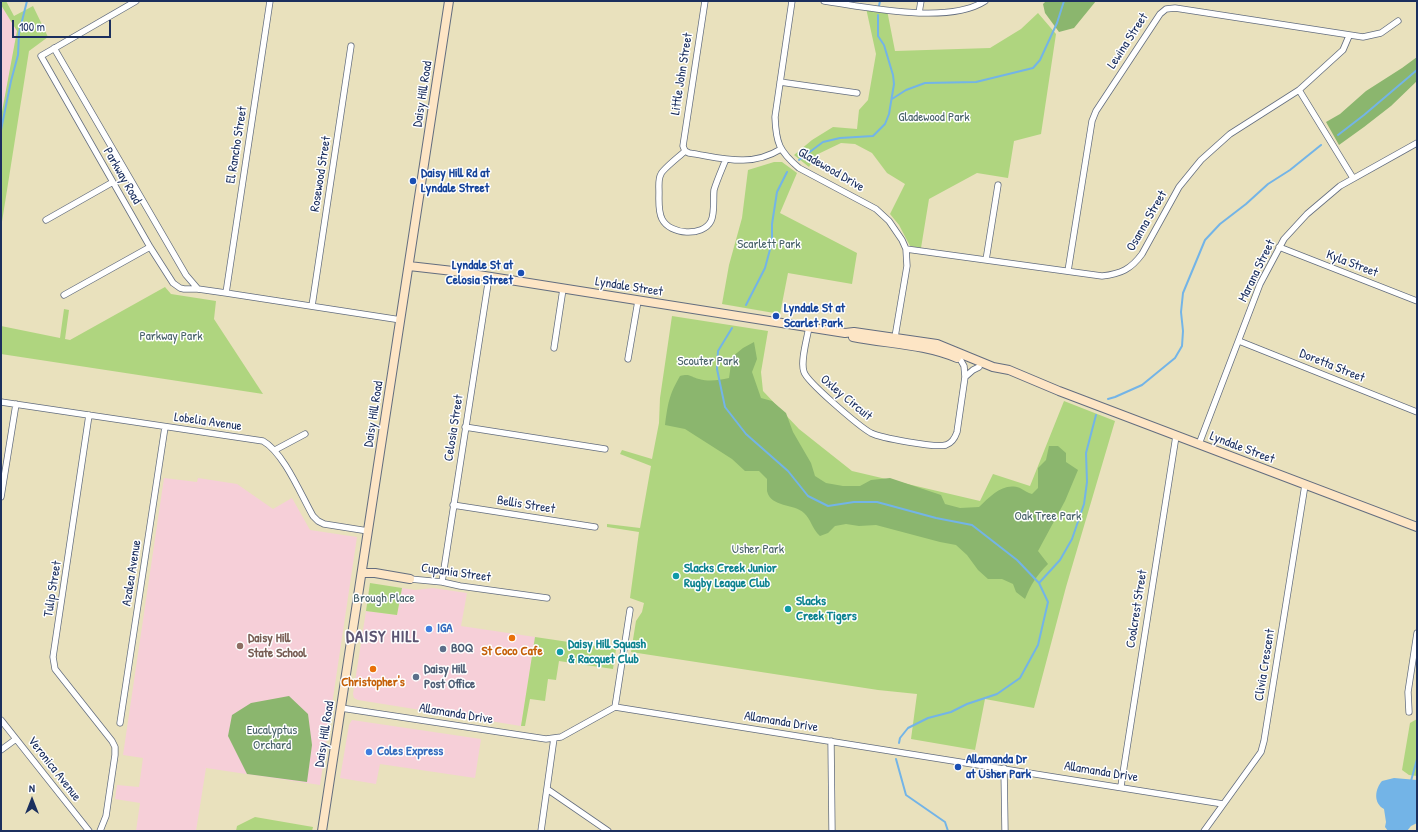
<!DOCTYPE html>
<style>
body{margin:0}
#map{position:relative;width:1418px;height:832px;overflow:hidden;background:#e9e1bd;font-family:"Patrick Hand",sans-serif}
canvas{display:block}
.frame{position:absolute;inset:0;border:2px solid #1b2f5e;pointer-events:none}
.north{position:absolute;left:12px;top:780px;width:40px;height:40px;-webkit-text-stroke:3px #fff;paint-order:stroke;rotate:0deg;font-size:11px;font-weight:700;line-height:16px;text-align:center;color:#1b2f5e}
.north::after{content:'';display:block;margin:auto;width:14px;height:18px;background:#1b2f5e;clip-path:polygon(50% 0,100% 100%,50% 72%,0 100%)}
.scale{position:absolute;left:12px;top:20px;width:99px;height:18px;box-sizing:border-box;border:2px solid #1b2f5e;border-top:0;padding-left:5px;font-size:12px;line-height:14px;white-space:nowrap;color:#1b2f5e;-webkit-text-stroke:3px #fff;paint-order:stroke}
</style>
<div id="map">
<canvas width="1418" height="832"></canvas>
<div class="frame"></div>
<div class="north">N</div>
<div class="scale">100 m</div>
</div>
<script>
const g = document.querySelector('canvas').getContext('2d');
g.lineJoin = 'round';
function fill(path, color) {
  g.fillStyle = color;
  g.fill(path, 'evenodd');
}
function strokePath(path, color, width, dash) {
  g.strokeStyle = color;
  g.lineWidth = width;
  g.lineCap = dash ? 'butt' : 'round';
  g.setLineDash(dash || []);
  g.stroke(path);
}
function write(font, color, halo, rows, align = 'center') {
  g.font = font + ' "Patrick Hand",sans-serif';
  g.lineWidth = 3;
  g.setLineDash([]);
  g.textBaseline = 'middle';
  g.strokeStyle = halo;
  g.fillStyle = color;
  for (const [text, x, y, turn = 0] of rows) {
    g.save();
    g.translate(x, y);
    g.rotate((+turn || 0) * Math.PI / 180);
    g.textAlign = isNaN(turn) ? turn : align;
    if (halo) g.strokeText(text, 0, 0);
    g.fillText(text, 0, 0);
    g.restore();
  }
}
const built = new Path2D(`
 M 1,5 L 17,31 L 1,117 Z
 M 164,478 L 197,482 L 198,478 L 237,484 L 273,509 L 292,498 L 310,530 L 357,537 L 320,785 L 206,768 L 196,831 L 136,831 L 140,803 L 115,799 L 117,785 L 139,787 L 143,758 L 123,755 Z
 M 402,588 L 415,590 L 433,588 L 467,593 L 461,626 L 535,637 L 521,726 L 358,700 L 354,698 L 353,694 L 366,611 L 397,615 Z
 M 352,720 L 481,739 L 475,778 L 380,764 L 376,784 L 340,778 L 349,725 Z`);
const green = new Path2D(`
 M 1,1 L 6,1 L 14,16 L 33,6 L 48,37 L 29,51 L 1,228 L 1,117 L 17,31 L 1,5 Z
 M 866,8 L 887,10 L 895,51 L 990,48 L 1021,29 L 1038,13 L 1056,34 L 1041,134 L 1014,141 L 1008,178 L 977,173 L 929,199 L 921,248 L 910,246 L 899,225 L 890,214 L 905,184 L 887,173 L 872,153 L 855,144 L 841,143 L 816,155 L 809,167 L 794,155 L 812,140 L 833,127 L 857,129 L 859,110 L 868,100 L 876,54 Z
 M 774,162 L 782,162 L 797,173 L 780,213 L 857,253 L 852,284 L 788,273 L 780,314 L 722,304 L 729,265 L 742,218 L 748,170 Z
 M 165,287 L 171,294 L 216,301 L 214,319 L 263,394 L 1,354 L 1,326 L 60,338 L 64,309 L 69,310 L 65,339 L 70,340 Z
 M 672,316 L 768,331 L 761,372 L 763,391 L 799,429 L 852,471 L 980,501 L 993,474 L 1030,486 L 1064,401 L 1115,421 L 1066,587 L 1034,708 L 985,699 L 975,750 L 911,739 L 917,694 L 878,690 L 631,652 L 636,621 L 642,612 L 644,603 L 630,598 L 639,532 L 607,527 L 607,524 L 640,528 L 651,466 L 620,454 L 622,450 L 652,459 L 659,423 L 660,398 Z
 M 370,583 L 402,588 L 397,615 L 366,611 Z
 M 535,637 L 616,649 L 613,669 L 559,661 L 556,680 L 548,679 L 545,701 L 530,699 L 525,726 L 521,726 Z
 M 1417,719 L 1417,776 L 1409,775 L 1402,770 L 1410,723 Z
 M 255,817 L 313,827 L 312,831 L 236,831 L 237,826 Z`);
const forest = new Path2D(`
 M 1046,1 L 1096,1 L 1074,28 L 1059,32 L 1045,13 L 1043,4 Z
 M 1417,57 L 1417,81 L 1391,106 L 1364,127 L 1339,145 L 1326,122 L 1340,114 L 1366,91 L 1402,68 Z
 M 754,342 L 757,359 L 752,372 L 761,398 L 772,401 L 786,413 L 793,432 L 811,463 L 815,476 L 826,483 L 843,486 L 860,486 L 871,480 L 890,478 L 941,495 L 945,504 L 960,508 L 979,507 C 991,496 1003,482 1020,488 C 1024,490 1028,493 1032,494 L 1038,488 L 1038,468 L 1046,460 L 1049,446 L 1058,446 L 1066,453 L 1066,462 L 1078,470 L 1065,501 L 1038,551 L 1048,564 C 1037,575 1031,584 1025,599 L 1016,592 L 1013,584 L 1002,579 L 988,579 L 978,570 L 967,555 L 956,545 L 940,542 L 876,525 L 859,526 L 846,524 L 835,526 L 828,533 L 820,536 C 812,529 811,519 804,513 C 794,503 771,508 767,491 C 767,488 767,483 767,479 L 759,471 L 745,471 L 732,459 L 685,429 L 665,425 C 668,403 669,395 680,376 C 690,373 691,377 699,379 C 710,382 719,380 729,378 L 732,357 L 743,348 Z
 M 289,696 L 308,714 L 312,745 L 307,782 L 247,774 L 228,736 L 232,715 L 251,703 Z`);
const water = new Path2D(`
 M 1394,778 L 1417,780 L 1417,823 L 1411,826 L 1407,831 L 1388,831 L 1385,827 L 1386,822 L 1384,809 C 1373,803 1375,789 1382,781 Z`);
const stream = new Path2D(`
 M 879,6 L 880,1
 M 892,99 L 906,90 L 925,83 L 976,82 L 1033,68 L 1040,60 L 1057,23 L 1064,1
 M 1,130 L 11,81 L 18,55 L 19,33 L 27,1
 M 1338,135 L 1364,115 L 1417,70
 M 799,160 L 823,142 L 840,138 L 873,136 L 885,124 L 889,114 L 894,84 L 893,75 L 884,45 L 878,36 L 878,15
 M 746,305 L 765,268 L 772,242 L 772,224 L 777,192 L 787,172
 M 732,328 L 718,351 L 717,369 L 725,407 L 746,434 L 788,471 L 808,496 L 828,506 L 854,502 L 877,502 L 936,518 L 972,525 L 1017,560 L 1039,583 L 1048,602 L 1038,645 L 1020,678 L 997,694 L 967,704 L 951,712 L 928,718 L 908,728 L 900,738 L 899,743
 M 1108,399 L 1115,397 L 1142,385 L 1175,358 L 1182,346 L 1183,331 L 1181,312 L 1183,293 L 1205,240 L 1220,224 L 1246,204 L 1268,184 L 1290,170 L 1321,145
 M 1039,583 L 1060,560 L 1072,539 L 1084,504 L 1087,482 L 1086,453 L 1096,415
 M 896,759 L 906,795 L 945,822 L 948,831
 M 1411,781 L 1417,759`);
const street = new Path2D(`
 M 136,1 L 41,56 L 150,247 L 173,283 L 180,288 L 184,289 L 198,289 L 226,293 L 401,320
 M 792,1 L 775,117 C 776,143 779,151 799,168 L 876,209 L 889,221 L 902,240 L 906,249 L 907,266 L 895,337
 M 824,1 C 866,7 948,25 985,1
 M 919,13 L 921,1
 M 54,48 L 186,275 L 198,289
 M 780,82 L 857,93
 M 1299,90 L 1353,178
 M 685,151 C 680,156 663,169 661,174 C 658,179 659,186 659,192 C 659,201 658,211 662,219 C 670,235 703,237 711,221 C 715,213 713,199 714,190 C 717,180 722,169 726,159
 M 685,151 L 683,146 L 705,1
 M 685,151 L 689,153 C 722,158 750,168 781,149
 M 46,220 L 113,182
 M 1279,247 L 1417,301
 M 906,249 L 1102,276 C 1121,274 1131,269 1142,254 L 1179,187 L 1201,160 L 1230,134 L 1299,90 L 1343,50 L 1349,36
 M 986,260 L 998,185
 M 1068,271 L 1092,121 L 1096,111 L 1160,14 L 1166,9 L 1175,8 L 1363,37 L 1381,33 L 1398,21
 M 226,293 L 270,1
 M 64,295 L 150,247
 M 312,306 L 351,46
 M 809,327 C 807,339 800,362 804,372 C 807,382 860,427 871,433 C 881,438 935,448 946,445 C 952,443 955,438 957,432 L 965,377 L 964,366 L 960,359
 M 1239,341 L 1417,412
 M 554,348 L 563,289
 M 628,359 L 638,301
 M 965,377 L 973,370 L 979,367
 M 1,402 L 263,441 C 284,453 301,495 313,516 L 318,521 L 324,524 L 368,531
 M 89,415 L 53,657 L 55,669 L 112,741 L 115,747 L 115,755 L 106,816 L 100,831
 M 465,427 L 605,449
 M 1199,444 L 1260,284 L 1284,239 L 1307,214 L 1340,186 L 1417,143
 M 275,450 L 305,434
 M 1,497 L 16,404
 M 453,505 L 595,527
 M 410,579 L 442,582 L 460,586 L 547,598
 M 442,582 L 489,277
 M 615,707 L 630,610
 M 341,708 L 546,739 L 561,737 L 615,707 L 1223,804
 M 1409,712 L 1408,692 L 1417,633
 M 1,720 L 89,831
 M 120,723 L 165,427
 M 831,741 L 832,831
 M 1,750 L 16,739
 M 1004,768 L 1005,831
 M 1121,786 L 1176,436
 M 547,789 L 608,831
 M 541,831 L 554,738
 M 1204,831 L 1261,752 L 1264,741 L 1305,485`);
const secondary = new Path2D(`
 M 409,266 L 453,271 L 845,333 L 854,332 L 937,344 L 993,367 L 1009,370 L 1059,391 L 1417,527
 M 853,337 C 888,344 924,344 957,358
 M 362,573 L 375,573 L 410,579
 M 322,831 L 449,1`);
const markers = [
 [413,181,4,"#1a4fb4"],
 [521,273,4,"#1a4fb4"],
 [776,316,4,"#1a4fb4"],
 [676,576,4,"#0f9aa8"],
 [788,609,4,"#0f9aa8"],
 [429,629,4,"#3f7fe0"],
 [512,638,4,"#e8710a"],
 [240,646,4,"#8d6e63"],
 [443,649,4,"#5c6f8a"],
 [560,652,4,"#0f9aa8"],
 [373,669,4,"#e8710a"],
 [416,677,4,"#5c6f8a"],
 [369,752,4,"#3f7fe0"],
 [958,767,4,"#1a4fb4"]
];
const streetNames = [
 ["Lewina Street",1128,41,-57],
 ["Little John Street",682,74,-81],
 ["Daisy Hill Road",423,94,-81],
 ["El Rancho Street",237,145,-81],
 ["Gladewood Drive",831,170,30],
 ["Rosewood Street",321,174,-81],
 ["Parkway Road",122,176,60],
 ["Osanna Street",1147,221,-60],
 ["Kyla Street",1352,264,21],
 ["Marana Street",1257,271,-64],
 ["Lyndale Street",629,287,9],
 ["Doretta Street",1332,366,22],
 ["Oxley Circuit",846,398,40],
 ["Daisy Hill Road",374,414,-81],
 ["Lobelia Avenue",208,422,8],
 ["Celosia Street",454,428,-81],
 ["Lyndale Street",1242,448,21],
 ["Bellis Street",526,505,9],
 ["Azalea Avenue",132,573,-81],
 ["Cupania Street",456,573,8],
 ["Tulip Street",53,589,-81],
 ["Coolcrest Street",1137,609,-81],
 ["Clivia Crescent",1265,665,-81],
 ["Allamanda Drive",456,714,9],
 ["Allamanda Drive",781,722,9],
 ["Daisy Hill Road",325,734,-81],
 ["Veronica Avenue",54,769,52],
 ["Allamanda Drive",1101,772,9]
];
const parkNames = [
 ["Gladewood Park",934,118],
 ["Scarlett Park",769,245],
 ["Parkway Park",171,337],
 ["Scouter Park",708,362],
 ["Oak Tree Park",1048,517],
 ["Usher Park",758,550],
 ["Brough Place",384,599],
 ["Eucalyptus",272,731],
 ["Orchard",272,746]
];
const transitNames = [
 ["Daisy Hill Rd at",421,174],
 ["Lyndale Street",421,189],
 ["Lyndale St at",513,266,"right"],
 ["Celosia Street",513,281,"right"],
 ["Lyndale St at",784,309],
 ["Scarlet Park",784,324],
 ["Allamanda Dr",966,760],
 ["at Usher Park",966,775]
];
const cultureNames = [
 ["Slacks Creek Junior",684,569],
 ["Rugby League Club",684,584],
 ["Slacks",796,602],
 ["Creek Tigers",796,617],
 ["Daisy Hill Squash",568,645],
 ["& Racquet Club",568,660]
];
const shopNames = [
 ["IGA",437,629],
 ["Coles Express",377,752]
];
const educationNames = [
 ["Daisy Hill",248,639],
 ["State School",248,654]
];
const serviceNames = [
 ["BOQ",451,649],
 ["Daisy Hill",424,670],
 ["Post Office",424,685]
];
const foodNames = [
 ["St Coco Cafe",512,652],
 ["Christopher's",373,683]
];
const districtNames = [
 ["DAISY HILL",383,637]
];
fill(built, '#f6cfd8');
fill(green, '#afd57f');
fill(forest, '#8bb66e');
fill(water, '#73b4e7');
strokePath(stream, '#73b4e7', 2);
strokePath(street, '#636d7f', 7);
strokePath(secondary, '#636d7f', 10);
strokePath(street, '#fff', 5.5);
strokePath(secondary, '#fde5c5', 8);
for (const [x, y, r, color] of markers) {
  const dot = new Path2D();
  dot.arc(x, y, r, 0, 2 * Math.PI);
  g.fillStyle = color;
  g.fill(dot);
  strokePath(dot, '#fff', 1.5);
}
write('13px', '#1b2f5e', '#fff', streetNames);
write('13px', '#476168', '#fff', parkNames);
write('bold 13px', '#164399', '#fff', transitNames, 'left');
write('bold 13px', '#0d838f', '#fff', cultureNames, 'left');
write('bold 13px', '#366cbe', '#fff', shopNames, 'left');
write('bold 13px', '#785e54', '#fff', educationNames, 'left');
write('bold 13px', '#4e5e75', '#fff', serviceNames, 'left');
write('bold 13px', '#c56008', '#fff', foodNames);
g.letterSpacing = '1px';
write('bold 17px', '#5c5572', '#fff', districtNames);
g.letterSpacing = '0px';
</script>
